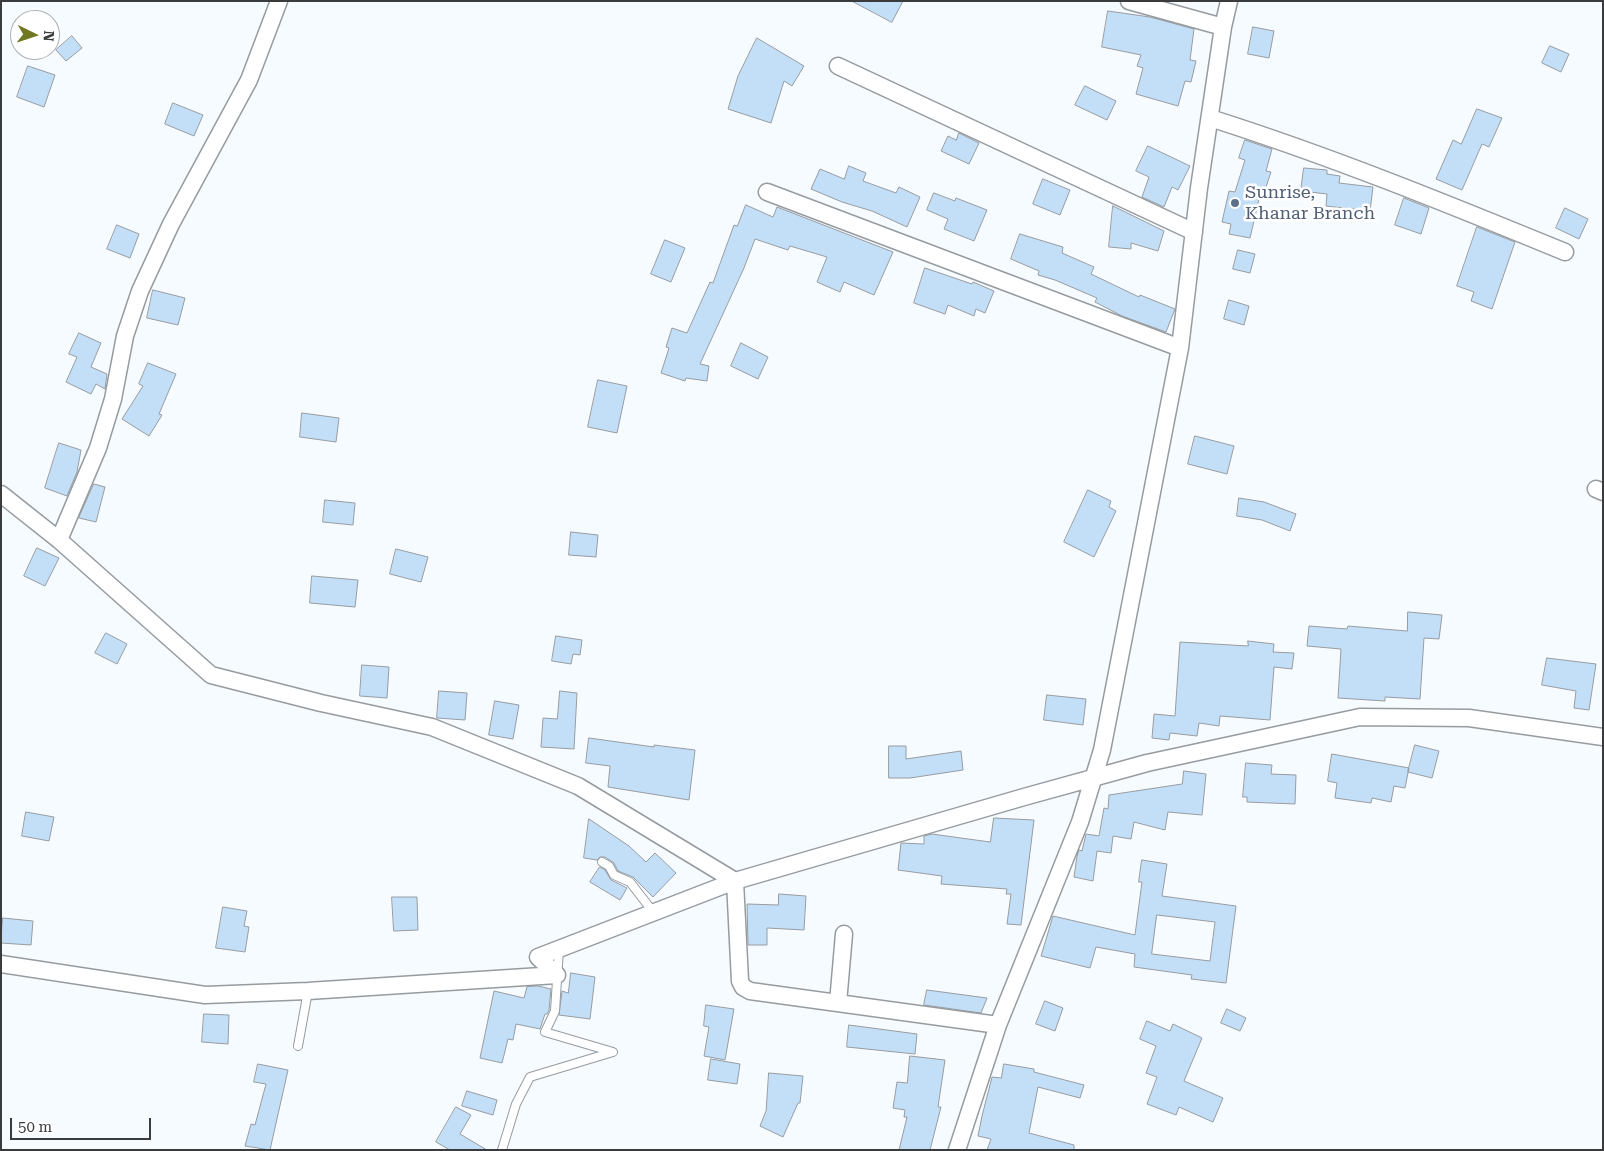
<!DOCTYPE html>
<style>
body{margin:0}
#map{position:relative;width:1604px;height:1151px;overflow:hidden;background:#f6fbff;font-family:"Roboto Serif",serif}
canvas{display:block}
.frame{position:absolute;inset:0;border:2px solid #393b3d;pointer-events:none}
.north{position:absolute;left:10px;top:10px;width:50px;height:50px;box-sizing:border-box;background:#fff;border:1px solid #b0b1b1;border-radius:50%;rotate:94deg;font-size:14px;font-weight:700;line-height:20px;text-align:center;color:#393b3d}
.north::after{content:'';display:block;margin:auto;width:18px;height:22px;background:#727822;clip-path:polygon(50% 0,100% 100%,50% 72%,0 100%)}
.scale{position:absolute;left:10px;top:1118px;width:141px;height:22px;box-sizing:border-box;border:2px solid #393b3d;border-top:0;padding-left:6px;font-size:15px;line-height:18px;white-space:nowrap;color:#393b3d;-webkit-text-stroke:4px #fff;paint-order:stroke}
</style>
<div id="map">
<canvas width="1604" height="1151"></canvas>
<div class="frame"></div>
<div class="north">N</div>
<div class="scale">50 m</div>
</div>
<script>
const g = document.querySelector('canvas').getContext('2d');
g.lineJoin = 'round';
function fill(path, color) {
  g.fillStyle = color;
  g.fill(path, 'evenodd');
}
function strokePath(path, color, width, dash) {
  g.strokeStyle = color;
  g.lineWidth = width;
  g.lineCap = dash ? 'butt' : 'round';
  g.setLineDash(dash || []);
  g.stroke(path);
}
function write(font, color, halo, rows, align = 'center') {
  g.font = font + ' "Roboto Serif",serif';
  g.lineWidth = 5;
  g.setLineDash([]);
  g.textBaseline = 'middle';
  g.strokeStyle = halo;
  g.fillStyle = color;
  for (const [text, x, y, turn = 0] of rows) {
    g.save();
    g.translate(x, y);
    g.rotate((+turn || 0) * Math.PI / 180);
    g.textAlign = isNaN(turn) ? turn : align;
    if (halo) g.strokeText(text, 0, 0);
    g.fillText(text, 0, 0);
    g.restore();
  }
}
const building = new Path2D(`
 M 852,1 L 903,1 L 892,22 Z
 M 1108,11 L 1150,17 L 1194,29 L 1190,60 L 1196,61 L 1191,82 L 1185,81 L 1178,106 L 1136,94 L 1143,68 L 1137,66 L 1141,55 L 1102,47 Z
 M 1253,27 L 1274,31 L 1269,58 L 1248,54 Z
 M 72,36 L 82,48 L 66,61 L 56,50 Z
 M 757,38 L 804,66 L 792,86 L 784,81 L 771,123 L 728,109 L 738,76 Z
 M 1550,46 L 1569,54 L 1561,72 L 1542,63 Z
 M 28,66 L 55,75 L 44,107 L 17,97 Z
 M 1085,86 L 1116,101 L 1107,120 L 1075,105 Z
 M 173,103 L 203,115 L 194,136 L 165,124 Z
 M 1477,109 L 1502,118 L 1489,147 L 1482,144 L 1462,190 L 1436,179 L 1453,140 L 1461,144 Z
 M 959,133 L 979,143 L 969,164 L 941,151 L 948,136 L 956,140 Z
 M 1245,140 L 1272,149 L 1266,171 L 1271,172 L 1263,196 L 1260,195 L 1250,238 L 1229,234 L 1231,224 L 1222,222 L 1229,191 L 1235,192 L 1245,160 L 1239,158 Z
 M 1148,146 L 1190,166 L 1178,190 L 1172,187 L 1164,207 L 1142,197 L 1149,177 L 1136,171 Z
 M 849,166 L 866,173 L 863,181 L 896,193 L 899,187 L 920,197 L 907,227 L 872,211 L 842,202 L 811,189 L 820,169 L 844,179 Z
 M 1304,168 L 1327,170 L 1327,174 L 1340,176 L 1339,183 L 1373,187 L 1370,211 L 1326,206 L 1327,194 L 1301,191 Z
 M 1043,179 L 1070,190 L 1060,215 L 1033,204 Z
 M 934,193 L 955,201 L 956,198 L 987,210 L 974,241 L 944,229 L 948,219 L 927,210 Z
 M 1404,198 L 1429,208 L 1421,234 L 1395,225 Z
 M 746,205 L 773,217 L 777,207 L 893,252 L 874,295 L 844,282 L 840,292 L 817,282 L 827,257 L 790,246 L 788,250 L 755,239 L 744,268 L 700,364 L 709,366 L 707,381 L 686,378 L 685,381 L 661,373 L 669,348 L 666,347 L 672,328 L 687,333 L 710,282 L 713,283 L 734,225 L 737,226 Z
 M 1113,206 L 1164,231 L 1158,251 L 1131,243 L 1131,249 L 1109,247 Z
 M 1565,208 L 1588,219 L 1579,239 L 1556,228 Z
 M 117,225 L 139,234 L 130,258 L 107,249 Z
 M 1477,227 L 1515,242 L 1492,309 L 1471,301 L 1474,292 L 1457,286 Z
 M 1020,234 L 1063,247 L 1062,253 L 1094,267 L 1091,274 L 1139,297 L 1140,295 L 1175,309 L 1166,332 L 1122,316 L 1095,302 L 1097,298 L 1055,280 L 1038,275 L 1039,271 L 1011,259 Z
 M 665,240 L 685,248 L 671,282 L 651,274 Z
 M 1238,250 L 1255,254 L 1250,273 L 1233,269 Z
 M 925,268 L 972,284 L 973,282 L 994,291 L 985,313 L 976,309 L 974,316 L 948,305 L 945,314 L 914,303 Z
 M 153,290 L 185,298 L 178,325 L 147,318 Z
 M 1229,300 L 1249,306 L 1244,325 L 1224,319 Z
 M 79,333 L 101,343 L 91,367 L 107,374 L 105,389 L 96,384 L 91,394 L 66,382 L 77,357 L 69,354 Z
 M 741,343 L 768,357 L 758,379 L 731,366 Z
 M 148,363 L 176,374 L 159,414 L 162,415 L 149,436 L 122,419 L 143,386 L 139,384 Z
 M 598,380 L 627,386 L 617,433 L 588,427 Z
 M 302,413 L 339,418 L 336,442 L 300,437 Z
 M 1195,436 L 1234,446 L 1227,474 L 1188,464 Z
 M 59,443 L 81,450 L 77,472 L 67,496 L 45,488 Z
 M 94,484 L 105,487 L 96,522 L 79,518 Z
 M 1088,490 L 1111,501 L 1109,507 L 1116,511 L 1094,557 L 1064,542 Z
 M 1239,498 L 1264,502 L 1296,514 L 1290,531 L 1262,520 L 1237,516 Z
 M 325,500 L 355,503 L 353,525 L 323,522 Z
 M 571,532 L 598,535 L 596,557 L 569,555 Z
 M 37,548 L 59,558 L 45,586 L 24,576 Z
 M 396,549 L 428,557 L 421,582 L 390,574 Z
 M 312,576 L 358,580 L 355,607 L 310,603 Z
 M 1408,612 L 1442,615 L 1439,639 L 1424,638 L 1420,699 L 1385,697 L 1385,701 L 1338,698 L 1341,649 L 1307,646 L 1309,626 L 1347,629 L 1348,626 L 1407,631 Z
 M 106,633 L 127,644 L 117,664 L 95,653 Z
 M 556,636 L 582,640 L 580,655 L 573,654 L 571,664 L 552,661 Z
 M 1248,641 L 1274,644 L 1273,652 L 1294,653 L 1292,669 L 1274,667 L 1270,720 L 1220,716 L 1219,726 L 1199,723 L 1197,736 L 1170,733 L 1169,740 L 1152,738 L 1154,714 L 1175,716 L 1180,642 L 1248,646 Z
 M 1547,658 L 1596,664 L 1589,710 L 1574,708 L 1576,691 L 1542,685 Z
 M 362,665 L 389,667 L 387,698 L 360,696 Z
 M 439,691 L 467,693 L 465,720 L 437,718 Z
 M 560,691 L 577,693 L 574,749 L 541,747 L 543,718 L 557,719 Z
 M 1047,695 L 1086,699 L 1083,725 L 1044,720 Z
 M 495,701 L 519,705 L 513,739 L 489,735 Z
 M 589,738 L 654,747 L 654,745 L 695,750 L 689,800 L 608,787 L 610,766 L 586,763 Z
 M 1415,745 L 1439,751 L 1432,778 L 1408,772 Z
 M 889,746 L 906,746 L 906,759 L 961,751 L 963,770 L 910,778 L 889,778 Z
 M 1332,754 L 1409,768 L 1405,788 L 1394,786 L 1391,802 L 1372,798 L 1371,803 L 1335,798 L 1337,783 L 1328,781 Z
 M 1246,763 L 1272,765 L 1271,774 L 1296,775 L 1295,804 L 1247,802 L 1247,797 L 1243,797 Z
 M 1184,771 L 1206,774 L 1202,815 L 1168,812 L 1165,830 L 1134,822 L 1131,839 L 1113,836 L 1111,853 L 1097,851 L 1093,881 L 1074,877 L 1077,856 L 1079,850 L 1082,851 L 1086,834 L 1099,836 L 1104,808 L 1108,809 L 1109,795 L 1182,784 Z
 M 26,812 L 54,817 L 49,841 L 22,836 Z
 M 994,818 L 1034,820 L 1021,925 L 1007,924 L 1011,894 L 1006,894 L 1007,889 L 941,884 L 942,876 L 898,870 L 901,843 L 924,844 L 924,836 L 932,834 L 990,842 Z
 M 589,819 L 629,846 L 646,862 L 655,853 L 676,873 L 653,897 L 633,877 L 618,871 L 614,863 L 605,857 L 600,857 L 597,860 L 584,858 Z
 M 1142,860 L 1167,864 L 1162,896 L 1236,906 L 1226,983 L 1191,979 L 1192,975 L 1134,967 L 1135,954 L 1096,947 L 1090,968 L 1041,956 L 1053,916 L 1135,935 L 1142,882 L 1139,882 ZM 1157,915 L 1215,922 L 1210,961 L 1152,954 Z
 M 600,867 L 605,870 L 611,880 L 627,888 L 620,900 L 590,882 Z
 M 779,894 L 806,896 L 804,930 L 767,928 L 767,945 L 748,945 L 747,904 L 778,905 Z
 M 392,897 L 417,897 L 418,930 L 394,931 Z
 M 223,907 L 247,911 L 244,926 L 249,927 L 245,952 L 216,948 Z
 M 3,918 L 33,921 L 31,945 L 1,943 Z
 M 571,973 L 595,977 L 590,1019 L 559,1015 L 562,991 L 568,993 Z
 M 538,986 L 551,989 L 549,1010 L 547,1014 L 545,1014 L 540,1029 L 516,1024 L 513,1040 L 508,1039 L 502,1063 L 480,1058 L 494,991 L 524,998 L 527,987 Z
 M 927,990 L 987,998 L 981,1013 L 924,1005 Z
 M 1045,1001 L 1063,1008 L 1055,1031 L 1036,1024 Z
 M 706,1005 L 734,1009 L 725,1060 L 704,1056 L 709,1027 L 704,1026 Z
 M 1227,1009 L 1246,1018 L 1240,1031 L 1221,1023 Z
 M 204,1014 L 229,1015 L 228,1044 L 202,1042 Z
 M 1147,1021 L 1170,1031 L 1173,1024 L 1202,1038 L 1184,1081 L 1223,1098 L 1213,1122 L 1179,1107 L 1176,1115 L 1147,1104 L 1157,1077 L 1146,1073 L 1156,1046 L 1140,1039 Z
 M 849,1025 L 917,1034 L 915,1054 L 847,1047 Z
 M 910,1056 L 945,1060 L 938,1107 L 941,1107 L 930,1150 L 899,1150 L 907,1117 L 904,1117 L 905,1110 L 893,1108 L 897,1082 L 907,1083 Z
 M 711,1059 L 740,1064 L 737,1084 L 708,1080 Z
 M 258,1064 L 288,1070 L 270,1150 L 245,1146 L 251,1124 L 255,1125 L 266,1084 L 254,1082 Z
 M 1004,1064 L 1034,1069 L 1034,1072 L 1084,1085 L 1080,1098 L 1038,1087 L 1029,1133 L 1074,1145 L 1074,1150 L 987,1150 L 991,1139 L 978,1136 L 982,1116 L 992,1077 L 1001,1078 Z
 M 769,1073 L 803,1076 L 800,1103 L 798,1103 L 783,1137 L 760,1126 L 766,1111 Z
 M 467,1091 L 497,1100 L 493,1115 L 462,1106 Z
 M 456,1107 L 471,1115 L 460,1134 L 487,1150 L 450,1150 L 436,1142 Z`);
const lane = new Path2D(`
 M 602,862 L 609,866 L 614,875 L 630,882 L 654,913
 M 298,1046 L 308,991
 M 502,1150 L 516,1104 L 530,1077 L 613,1052 L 545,1032 L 555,1011 L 559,949`);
const street = new Path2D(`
 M 1129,1 L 1223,27
 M 838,66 L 1194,232
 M 1210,118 C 1330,156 1448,204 1565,252
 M 767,192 L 1180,348
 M 1596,489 L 1603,492
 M 1,494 L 59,540 L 211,675 L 321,703 L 432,727 L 578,786 L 735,881 L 740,981 L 743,987 L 750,991 L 998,1025
 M 59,540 L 98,448 L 113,399 L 125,336 L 140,291 L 171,224 L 249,80 L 279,1
 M 1,964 L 205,995 L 308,991 L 557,975 L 538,957 L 735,881 L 1024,797 L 1147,763 L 1360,717 L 1469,718 L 1603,737
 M 838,1003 L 844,934
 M 957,1150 L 998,1025 L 1080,822 L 1102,750 L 1180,348 L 1199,188 L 1223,27 L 1229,1`);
const markers = [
 [1235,203,5,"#5c6f8a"]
];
const serviceNames = [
 ["Sunrise,",1245,193],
 ["Khanar Branch",1245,214]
];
fill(building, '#c3dff7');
strokePath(building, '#979ca1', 1);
strokePath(lane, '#969ba0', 10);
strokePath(street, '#969ba0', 19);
strokePath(lane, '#fff', 8);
strokePath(street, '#fff', 16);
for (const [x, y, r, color] of markers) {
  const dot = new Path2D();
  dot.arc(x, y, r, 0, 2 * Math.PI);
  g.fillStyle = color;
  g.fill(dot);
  strokePath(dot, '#fff', 2);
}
write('18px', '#4e5e75', '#fff', serviceNames, 'left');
</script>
